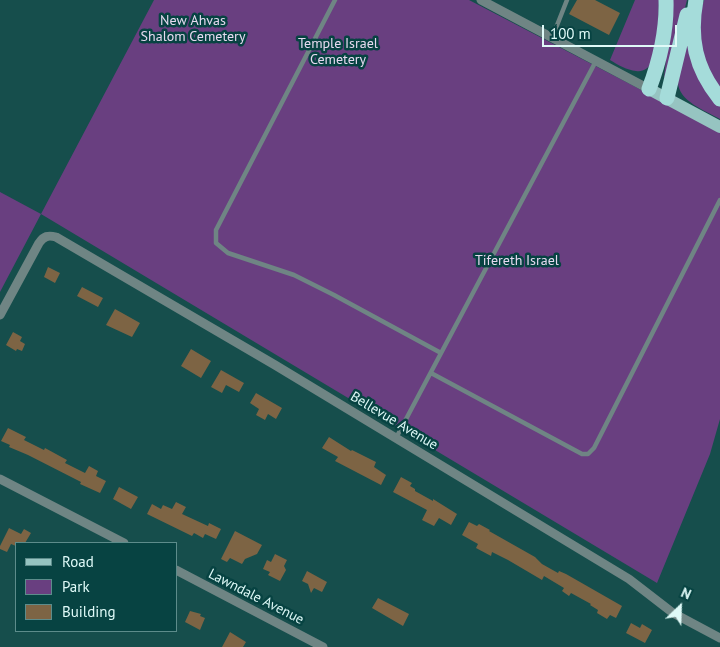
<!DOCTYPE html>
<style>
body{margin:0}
#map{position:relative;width:720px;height:647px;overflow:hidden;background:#164e4c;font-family:"PT Sans",sans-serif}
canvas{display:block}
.legend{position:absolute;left:15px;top:542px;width:162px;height:90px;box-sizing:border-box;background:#074342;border:1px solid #5d8c8b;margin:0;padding:6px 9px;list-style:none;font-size:15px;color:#dffaf8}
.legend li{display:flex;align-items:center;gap:10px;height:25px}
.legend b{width:25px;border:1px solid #5d8c8b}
.north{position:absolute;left:655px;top:582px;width:50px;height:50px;-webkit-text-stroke:4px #074342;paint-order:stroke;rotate:24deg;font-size:14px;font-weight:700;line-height:20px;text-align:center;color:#dffaf8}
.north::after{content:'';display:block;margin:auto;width:18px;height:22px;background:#dffaf8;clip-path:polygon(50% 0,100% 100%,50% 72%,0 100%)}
.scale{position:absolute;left:542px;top:25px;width:135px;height:22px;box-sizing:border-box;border:2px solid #dffaf8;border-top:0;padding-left:6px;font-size:15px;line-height:18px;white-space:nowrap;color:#dffaf8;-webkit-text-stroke:4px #074342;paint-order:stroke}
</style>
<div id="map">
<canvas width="720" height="647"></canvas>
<ul class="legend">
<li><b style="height:6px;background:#96c4c1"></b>Road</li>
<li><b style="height:14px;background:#693f80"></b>Park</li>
<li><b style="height:14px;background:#7d6444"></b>Building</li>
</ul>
<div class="north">N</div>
<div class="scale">100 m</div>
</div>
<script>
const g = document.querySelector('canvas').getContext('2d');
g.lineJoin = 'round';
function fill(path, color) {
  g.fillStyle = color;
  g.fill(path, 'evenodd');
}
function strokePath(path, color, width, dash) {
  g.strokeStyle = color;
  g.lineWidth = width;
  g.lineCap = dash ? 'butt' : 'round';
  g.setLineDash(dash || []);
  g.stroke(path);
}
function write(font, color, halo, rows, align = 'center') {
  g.font = font + ' "PT Sans",sans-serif';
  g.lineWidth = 5;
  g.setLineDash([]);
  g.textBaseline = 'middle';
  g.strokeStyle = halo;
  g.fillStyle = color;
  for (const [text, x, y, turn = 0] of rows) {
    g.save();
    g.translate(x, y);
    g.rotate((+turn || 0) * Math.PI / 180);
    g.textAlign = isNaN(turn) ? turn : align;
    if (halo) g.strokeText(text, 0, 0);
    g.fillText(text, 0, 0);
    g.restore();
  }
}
const green = new Path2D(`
 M 154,0 L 469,0 L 720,131 L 720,419 L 710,454 L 657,583 L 41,214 L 0,292 L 0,192 L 41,214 Z
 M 635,0 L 659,0 C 658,18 663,75 636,71 C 627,70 618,65 610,60 Z
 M 669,0 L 687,0 L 668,73 L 664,78 L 670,20 Z
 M 704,0 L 720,0 L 720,89 L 702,59 L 699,17 Z
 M 687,40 L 720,104 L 720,119 C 706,111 678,101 678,82 C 678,68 684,53 687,40 Z`);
const building = new Path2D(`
 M 577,0 L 595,0 L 620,13 L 609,35 L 569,14 Z
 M 48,267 L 60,273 L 55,283 L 44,277 Z
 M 82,287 L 103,298 L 98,307 L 77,296 Z
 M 115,309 L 140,323 L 132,337 L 106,325 Z
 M 13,332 L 22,337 L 20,341 L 25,344 L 22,351 L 17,349 L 16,351 L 6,345 Z
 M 191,349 L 211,361 L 201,378 L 181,366 Z
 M 221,370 L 244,383 L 239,392 L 226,385 L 222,393 L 211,387 Z
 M 256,393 L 282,408 L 276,419 L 268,414 L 265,420 L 256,415 L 259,409 L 250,403 Z
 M 8,428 L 26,437 L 24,440 L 44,450 L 45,448 L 67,460 L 65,463 L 85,473 L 89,466 L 98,471 L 96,476 L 106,481 L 100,493 L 80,484 L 81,482 L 28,455 L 9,447 L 10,445 L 1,441 Z
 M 329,437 L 351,451 L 352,450 L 376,462 L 374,467 L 386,475 L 381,485 L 335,461 L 338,457 L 322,448 Z
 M 401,477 L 412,483 L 410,486 L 415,489 L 415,491 L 433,501 L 433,499 L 457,514 L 451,525 L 439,518 L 434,526 L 422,520 L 427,510 L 393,492 Z
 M 119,487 L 138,497 L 131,509 L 113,499 Z
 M 176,502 L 186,507 L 182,514 L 208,526 L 209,523 L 221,529 L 216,539 L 205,534 L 203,538 L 194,533 L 192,536 L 147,514 L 152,504 L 161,509 L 163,505 L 172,509 Z
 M 469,522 L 477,526 L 479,524 L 490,530 L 489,531 L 535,557 L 542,564 L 558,573 L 559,571 L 566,574 L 622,606 L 616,618 L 610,615 L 607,619 L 597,613 L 598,610 L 590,605 L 591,604 L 571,593 L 569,596 L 562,591 L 564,588 L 544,576 L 542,580 L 508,560 L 492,552 L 491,556 L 476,548 L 478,544 L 462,535 Z
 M 9,528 L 21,534 L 24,529 L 31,533 L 25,543 L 16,543 L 16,546 L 11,544 L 7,552 L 0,549 L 0,546 Z
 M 235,531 L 262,545 L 257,554 L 245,559 L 242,564 L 230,558 L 227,562 L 221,559 Z
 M 275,554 L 287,560 L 284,566 L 286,570 L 280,581 L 268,575 L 270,572 L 263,569 L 267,560 L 271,562 Z
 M 307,571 L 327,582 L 322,592 L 314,588 L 311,593 L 308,584 L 302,581 Z
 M 378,598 L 409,614 L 403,626 L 372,608 Z
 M 190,611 L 201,614 L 200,616 L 205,618 L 200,630 L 185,622 Z
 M 631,623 L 640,628 L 642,624 L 652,630 L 645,643 L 626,633 Z
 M 230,632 L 246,642 L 243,647 L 222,647 Z`);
const lane = new Path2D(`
 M 335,0 L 216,230 L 216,243 L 228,253 L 294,275 L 334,295 L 441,353
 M 552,38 L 567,0
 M 431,373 L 582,454 L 588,454 L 594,448 L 720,200
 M 396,438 L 596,61`);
const street = new Path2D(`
 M 481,0 L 649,89
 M 0,315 L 39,243 C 44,236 48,235 56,237 L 275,365 L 629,579 L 673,613 L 720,638
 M 0,479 L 124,543
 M 176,570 L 323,647`);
const primary = new Path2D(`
 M 649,89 L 720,127`);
const highway = new Path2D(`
 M 696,0 C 689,38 695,68 720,99
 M 649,89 C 660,60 667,31 666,0
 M 667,98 L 687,15`);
const parkNames = [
 ["New Ahvas",193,21],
 ["Shalom Cemetery",193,37],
 ["Temple Israel",338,44],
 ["Cemetery",338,60],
 ["Tifereth Israel",517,261]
];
const streetNames = [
 ["Bellevue Avenue",394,421,31],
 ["Lawndale Avenue",256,597,27]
];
fill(green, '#693f80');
fill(building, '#7d6444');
strokePath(lane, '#6f8584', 4.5);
strokePath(street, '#6f8584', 9);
strokePath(primary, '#96c4c1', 12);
strokePath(highway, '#a5dcda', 15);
write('14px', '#e7daf0', '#074342', parkNames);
write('14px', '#dffaf8', '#074342', streetNames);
</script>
